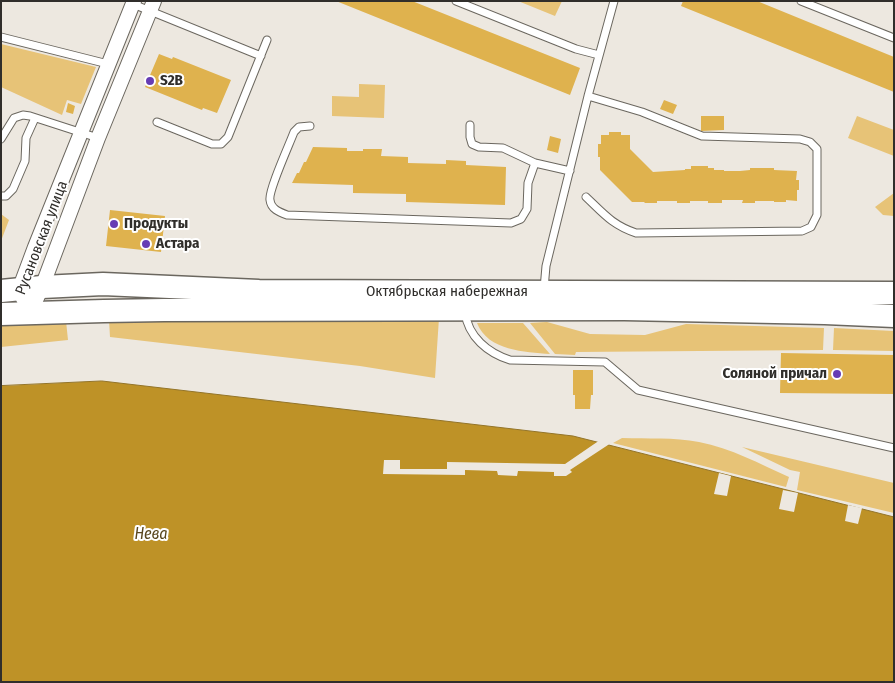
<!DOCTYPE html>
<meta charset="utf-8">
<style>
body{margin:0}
#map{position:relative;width:895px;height:683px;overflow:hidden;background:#ede8e0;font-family:"Fira Sans Condensed",sans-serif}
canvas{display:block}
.frame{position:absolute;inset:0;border:2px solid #302e2b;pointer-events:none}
</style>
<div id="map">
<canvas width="895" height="683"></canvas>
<div class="frame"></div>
</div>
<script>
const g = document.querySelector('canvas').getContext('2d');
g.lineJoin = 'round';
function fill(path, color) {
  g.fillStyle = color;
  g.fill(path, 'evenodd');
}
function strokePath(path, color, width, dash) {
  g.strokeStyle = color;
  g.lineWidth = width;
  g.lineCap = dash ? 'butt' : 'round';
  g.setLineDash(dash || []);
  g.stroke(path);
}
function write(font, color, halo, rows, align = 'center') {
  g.font = font + ' "Fira Sans Condensed",sans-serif';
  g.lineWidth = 4;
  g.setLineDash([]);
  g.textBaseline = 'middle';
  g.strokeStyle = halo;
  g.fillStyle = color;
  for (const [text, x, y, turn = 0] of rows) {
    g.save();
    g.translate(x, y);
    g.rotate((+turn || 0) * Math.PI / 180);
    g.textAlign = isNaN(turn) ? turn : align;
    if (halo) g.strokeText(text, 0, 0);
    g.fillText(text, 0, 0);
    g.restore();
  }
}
const green = new Path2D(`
 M 518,1 L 562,1 L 555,16 Z
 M 1,44 L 96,67 L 81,104 L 67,100 L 62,115 L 1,87 Z
 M 359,84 L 385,85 L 384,118 L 332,116 L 332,96 L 359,97 Z
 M 857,116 L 894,130 L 894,156 L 848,138 Z
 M 894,193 L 894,216 L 883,215 L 875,207 Z
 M 1,214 L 9,220 L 1,241 Z
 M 439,318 L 435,378 L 360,366 L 110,337 L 109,320 Z
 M 66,321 L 68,340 L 1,347 L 1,324 Z
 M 547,322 L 590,334 L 645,335 L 686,324 L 824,328 L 823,350 L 576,352 L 575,355 L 555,354 L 530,323 Z
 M 477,323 L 523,323 L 550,354 C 525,352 488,351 477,323 Z
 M 834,328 L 894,331 L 894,351 L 833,350 Z
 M 622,438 C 647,439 674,437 699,442 C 731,448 760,464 789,477 L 786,487 L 613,443 Z
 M 742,447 L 894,483 L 894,513 L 797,490 L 800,472 L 790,470 Z`);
const water = new Path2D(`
 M 102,381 L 573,436 L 894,517 L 894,682 L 1,682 L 1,386 Z`);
const pier = new Path2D(`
 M 600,440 L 611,443 L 570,470 L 572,472 L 566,476 L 554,476 L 554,472 L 518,471 L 517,476 L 498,475 L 497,471 L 465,470 L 465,475 L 383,474 L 384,460 L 400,460 L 400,469 L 447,469 L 447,462 L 565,464 Z
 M 719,473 L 731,476 L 727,496 L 714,494 Z
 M 783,490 L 798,493 L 794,512 L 779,509 Z
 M 848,505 L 862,508 L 858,524 L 845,521 Z`);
const building = new Path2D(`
 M 336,1 L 412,1 L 580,68 L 570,95 Z
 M 683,1 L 757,1 L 894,57 L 894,92 L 681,6 Z
 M 159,54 L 172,59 L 173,57 L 231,80 L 217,113 L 203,108 L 202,110 L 145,87 Z
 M 664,100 L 677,105 L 673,114 L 660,109 Z
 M 68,103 L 75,106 L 73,114 L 66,112 Z
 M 701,116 L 724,116 L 724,130 L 701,131 Z
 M 609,132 L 621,132 L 621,135 L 630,135 L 630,149 L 653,172 L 685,170 L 685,169 L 691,169 L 691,166 L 708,166 L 708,168 L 714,168 L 714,170 L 724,170 L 724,171 L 740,171 L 750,170 L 750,168 L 774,168 L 774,170 L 797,171 L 796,180 L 799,180 L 799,190 L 797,190 L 797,201 L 786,200 L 786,202 L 774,202 L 774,201 L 755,201 L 755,203 L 742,203 L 743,200 L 722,200 L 722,203 L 708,203 L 708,201 L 690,201 L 690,203 L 677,203 L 677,201 L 657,201 L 657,203 L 644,203 L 645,202 L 632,202 L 600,170 L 600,157 L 598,157 L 598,144 L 601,144 L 601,135 L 609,135 Z
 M 550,136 L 561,139 L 558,153 L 547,150 Z
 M 313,147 L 347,148 L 347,151 L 363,151 L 363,149 L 382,149 L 381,156 L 408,157 L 408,163 L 446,164 L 446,160 L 466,161 L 466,165 L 506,167 L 505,205 L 406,202 L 406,194 L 353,193 L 353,185 L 292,183 L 297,173 L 299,173 L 304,162 L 306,162 Z
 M 110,210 L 165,216 L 161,252 L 106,246 Z
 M 781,353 L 894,355 L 894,394 L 780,393 Z
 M 573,370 L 593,370 L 593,395 L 591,395 L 590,409 L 575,409 L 575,395 L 573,395 Z`);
const lane = new Path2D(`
 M 456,1 L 576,49 L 599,55
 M 801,1 L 894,38
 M 133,4 L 261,56
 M 1,37 L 108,64
 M 157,122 L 212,144 L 221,144 L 228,137 L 267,40
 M 470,125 L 470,137 L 472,144 L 479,147 L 503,148 L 535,163 L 570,171
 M 310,126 L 299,127 L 294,132 C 290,143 268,191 270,200 C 271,209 279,212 287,215 L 511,223 L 521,219 L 527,209 L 528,183 L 535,163
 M 1,139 L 14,118 L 23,115 L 30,116 L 98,138
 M 1,196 L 6,196 L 13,189 L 25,161 L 26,138 L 35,118
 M 586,197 C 603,213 612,225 636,233 L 802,231 L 811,227 L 817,215 L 817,149 L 810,142 L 800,139 L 702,136 L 642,112 L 588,96
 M 544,289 L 546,266 L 588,96 L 614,1
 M 465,312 C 468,337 488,353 510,360 L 605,362 L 638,390 L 894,448`);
const street = new Path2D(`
 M 30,313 L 19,290 L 35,247 L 134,1
 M 30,313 L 42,287 L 98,138 L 154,1`);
const primary = new Path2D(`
 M 1,291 L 42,287 L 103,284 L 259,291 L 894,293
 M 1,314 L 104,311 L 164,310 L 624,309 L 825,313 L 894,316`);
const markers = [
 [150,81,5,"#663cb4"],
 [114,224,5,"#663cb4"],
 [146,244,5,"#663cb4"],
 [837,374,5,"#663cb4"]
];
const poiNames = [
 ["S2B",160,81],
 ["Продукты",124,224],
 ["Астара",156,244],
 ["Соляной причал",827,374,"right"]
];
const streetNames = [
 ["Русановская улица",42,238,-69],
 ["Октябрьская набережная",447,292]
];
const waterNames = [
 ["Нева",151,535]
];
fill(green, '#e7c377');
fill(water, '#be9227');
strokePath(water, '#937428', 1);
fill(pier, '#ede8e0');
fill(building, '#dfb24e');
strokePath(lane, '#6b675f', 9);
strokePath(street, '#6b675f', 16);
strokePath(primary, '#6b675f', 25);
strokePath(lane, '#fff', 7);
strokePath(street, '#fff', 14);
strokePath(primary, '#fff', 22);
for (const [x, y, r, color] of markers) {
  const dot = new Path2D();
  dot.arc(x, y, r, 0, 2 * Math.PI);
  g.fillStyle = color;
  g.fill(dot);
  strokePath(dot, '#fff', 2);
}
write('bold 15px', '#302e2b', '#fff', poiNames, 'left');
write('15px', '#302e2b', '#fff', streetNames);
write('italic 16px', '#5a471e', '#fff', waterNames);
</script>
